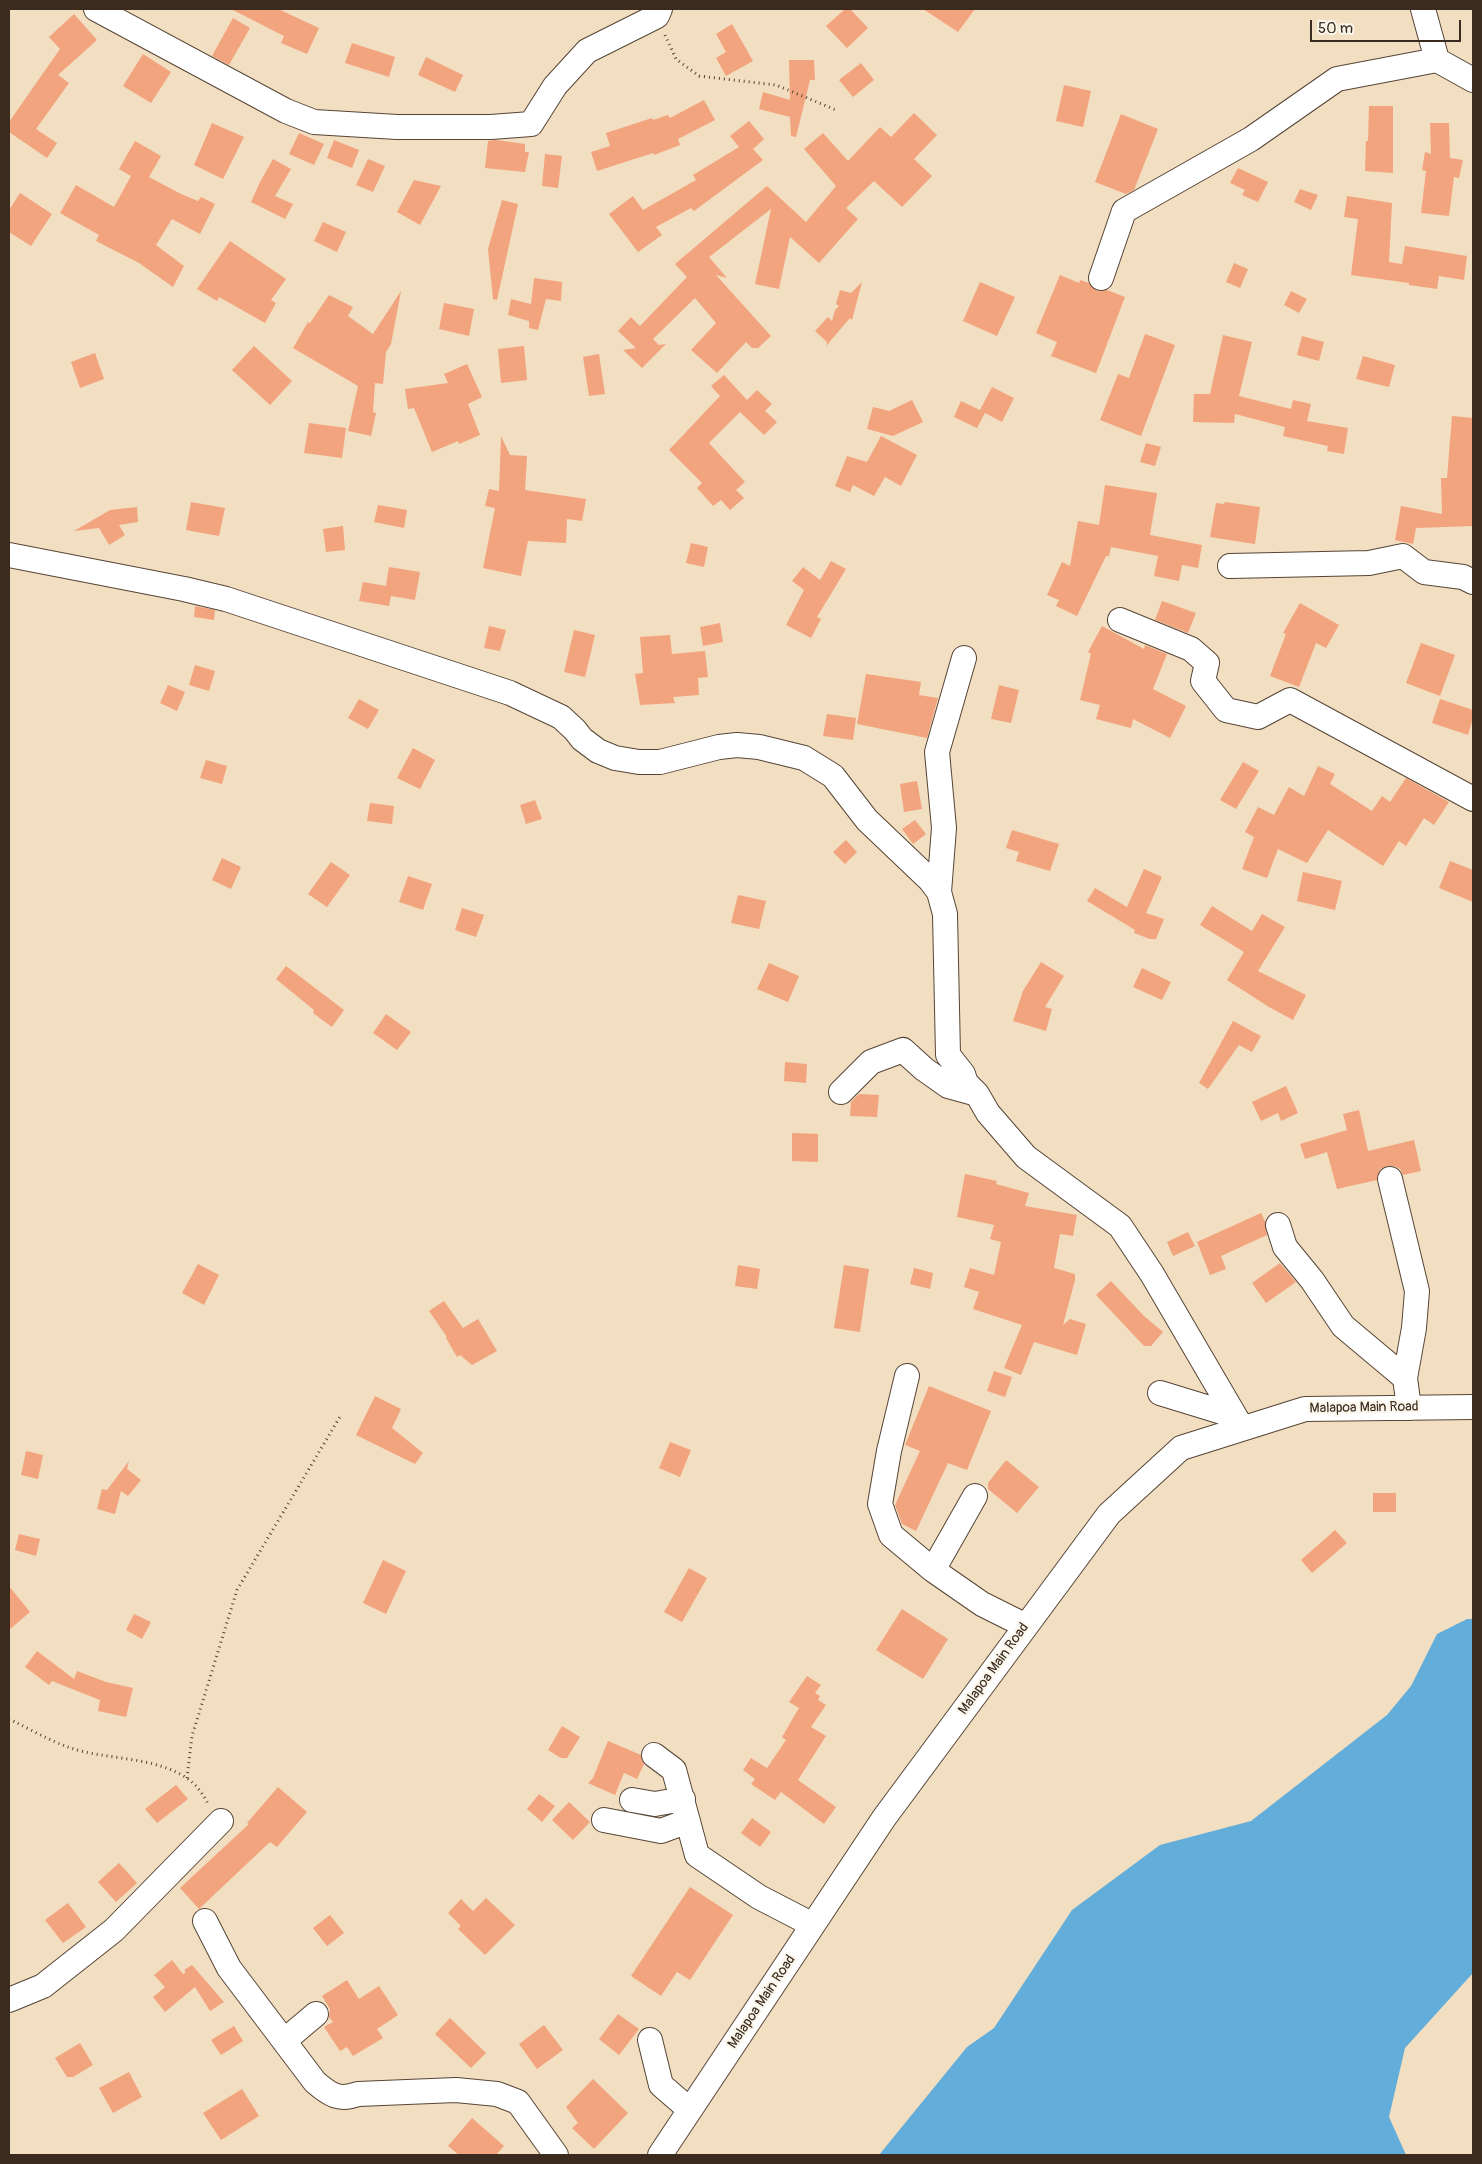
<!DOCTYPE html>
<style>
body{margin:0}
#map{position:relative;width:1482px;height:2164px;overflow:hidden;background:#f2dec0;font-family:Pangolin,sans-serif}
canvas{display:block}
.frame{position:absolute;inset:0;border:10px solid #3b2a1e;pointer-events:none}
.scale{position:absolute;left:1310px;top:20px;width:151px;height:22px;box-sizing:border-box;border:2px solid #3b2a1e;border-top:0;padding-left:6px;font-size:15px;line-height:18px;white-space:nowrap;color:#3b2a1e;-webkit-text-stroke:4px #fbf7ec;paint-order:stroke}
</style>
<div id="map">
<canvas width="1482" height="2164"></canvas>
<div class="frame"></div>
<div class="scale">50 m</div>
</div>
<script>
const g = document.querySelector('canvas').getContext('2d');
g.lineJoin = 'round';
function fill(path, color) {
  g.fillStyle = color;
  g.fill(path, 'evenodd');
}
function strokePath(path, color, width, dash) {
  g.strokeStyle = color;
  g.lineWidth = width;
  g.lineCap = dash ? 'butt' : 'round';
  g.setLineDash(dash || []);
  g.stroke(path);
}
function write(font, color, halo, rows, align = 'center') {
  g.font = font + ' Pangolin,sans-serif';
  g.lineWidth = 4.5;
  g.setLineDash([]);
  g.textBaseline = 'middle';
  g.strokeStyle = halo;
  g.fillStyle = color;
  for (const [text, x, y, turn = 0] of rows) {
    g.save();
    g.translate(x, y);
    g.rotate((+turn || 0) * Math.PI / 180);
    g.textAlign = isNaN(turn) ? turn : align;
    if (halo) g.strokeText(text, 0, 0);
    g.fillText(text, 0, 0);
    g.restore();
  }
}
const water = new Path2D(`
 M 1467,1619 L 1473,1619 L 1473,1973 L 1405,2048 L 1389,2117 L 1406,2155 L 879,2155 L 967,2047 L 994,2028 L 1072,1910 L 1160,1845 L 1251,1821 L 1387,1715 L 1411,1686 L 1437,1634 Z`);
const building = new Path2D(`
 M 231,9 L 278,9 L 319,28 L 307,54 L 281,43 L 284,36 Z
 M 845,9 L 850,9 L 868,28 L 847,48 L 826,26 Z
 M 923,9 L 975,9 L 958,32 Z
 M 74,14 L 97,40 L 58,75 L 69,83 L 36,129 L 57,143 L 47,158 L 9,132 L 9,122 L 60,49 L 49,37 Z
 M 233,18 L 250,28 L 229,65 L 212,56 Z
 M 732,24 L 753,61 L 726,76 L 716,58 L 726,52 L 716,34 Z
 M 352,43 L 395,57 L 389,77 L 345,63 Z
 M 143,54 L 171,72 L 151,103 L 123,86 Z
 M 426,57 L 463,75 L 455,92 L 418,75 Z
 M 789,60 L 814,60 L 815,80 L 810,80 L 796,137 L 791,136 L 790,117 L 759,109 L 763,92 L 790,100 Z
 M 861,63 L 874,80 L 853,97 L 839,80 Z
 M 1064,85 L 1091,91 L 1083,127 L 1056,121 Z
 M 704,100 L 715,120 L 678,139 L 680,145 L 654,155 L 653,153 L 597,171 L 591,152 L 610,146 L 606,133 L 652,118 L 653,120 L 668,115 L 670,118 Z
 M 1369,106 L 1393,106 L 1393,173 L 1365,171 L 1366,141 L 1368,141 Z
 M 914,113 L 937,135 L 914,159 L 932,176 L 902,207 L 874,181 L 846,208 L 858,219 L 819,263 L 790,237 L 779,289 L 755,284 L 771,209 L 709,257 L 727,278 L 716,275 L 771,336 L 758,348 L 752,348 L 746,342 L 717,373 L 691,350 L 716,323 L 695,298 L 653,339 L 659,345 L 666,344 L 642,368 L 623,350 L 636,348 L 618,331 L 631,317 L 640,326 L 687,277 L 675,264 L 767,186 L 806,222 L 836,186 L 804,149 L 823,133 L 848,161 L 880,127 L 891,137 Z
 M 1121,114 L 1158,129 L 1134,190 L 1126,194 L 1095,182 Z
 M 749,121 L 764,139 L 753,149 L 763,160 L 694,211 L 691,208 L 656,227 L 662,235 L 638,252 L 609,214 L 633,196 L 643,210 L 696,180 L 693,175 L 739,147 L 730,136 Z
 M 212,123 L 244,137 L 223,179 L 194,165 Z
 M 1430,123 L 1449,123 L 1450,158 L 1463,160 L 1459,178 L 1454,177 L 1449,216 L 1421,213 L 1426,171 L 1422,170 L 1425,152 L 1431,154 Z
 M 299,133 L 324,144 L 314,165 L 289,154 Z
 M 334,140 L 359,150 L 352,168 L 327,158 Z
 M 496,140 L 525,144 L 525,152 L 529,152 L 525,172 L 485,168 L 488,141 Z
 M 135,141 L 161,156 L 149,177 L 181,194 L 198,201 L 201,197 L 215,204 L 200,234 L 172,219 L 156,245 L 184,266 L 173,287 L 139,263 L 96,241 L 99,235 L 60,213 L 76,185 L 114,207 L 131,176 L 119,169 Z
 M 545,154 L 562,156 L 558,188 L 542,186 Z
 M 273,159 L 291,169 L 275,196 L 293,204 L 285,219 L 251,202 L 260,182 Z
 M 368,159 L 385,166 L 373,192 L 356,185 Z
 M 1238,168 L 1268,182 L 1258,202 L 1242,195 L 1245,190 L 1230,183 Z
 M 414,180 L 441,186 L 420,225 L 397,212 Z
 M 1300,189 L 1318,195 L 1311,210 L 1294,202 Z
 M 20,193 L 52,214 L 31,246 L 9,232 L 9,210 Z
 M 1347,196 L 1392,203 L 1389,262 L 1402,264 L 1405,246 L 1467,256 L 1464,280 L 1439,276 L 1437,289 L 1409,285 L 1409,283 L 1351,275 L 1358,219 L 1344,217 Z
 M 502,200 L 518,204 L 497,300 L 493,299 L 488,249 Z
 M 323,222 L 346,232 L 337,252 L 314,241 Z
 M 230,241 L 286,279 L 271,300 L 276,303 L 265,323 L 219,297 L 217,301 L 197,289 Z
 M 1234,263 L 1248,269 L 1240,288 L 1226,282 Z
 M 1060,275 L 1079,283 L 1080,280 L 1089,283 L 1097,291 L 1107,290 L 1125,297 L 1096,373 L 1051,356 L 1057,342 L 1036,333 Z
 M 534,278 L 562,282 L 561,301 L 546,299 L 538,330 L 529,328 L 529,321 L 508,315 L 511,299 L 531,304 Z
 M 862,282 L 852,320 L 850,318 L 826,346 L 827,342 L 815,331 L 828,317 L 832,321 L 835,310 L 839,306 L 836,304 L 840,290 L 851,293 Z
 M 980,282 L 1015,297 L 997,336 L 963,321 Z
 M 401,291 L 391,344 L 386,352 L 383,384 L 375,383 L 373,412 L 376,413 L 371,436 L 348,431 L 358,386 L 293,348 L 308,322 L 310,323 L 329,295 L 353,307 L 348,316 L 373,334 Z
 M 1291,291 L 1307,299 L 1299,313 L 1284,305 Z
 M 444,303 L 474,309 L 469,336 L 439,329 Z
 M 1145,334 L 1175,345 L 1141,436 L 1100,420 L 1118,374 L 1129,378 Z
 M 1223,335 L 1252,342 L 1239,396 L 1291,409 L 1293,400 L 1311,404 L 1307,421 L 1348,428 L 1344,454 L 1327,451 L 1328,446 L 1283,436 L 1285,427 L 1235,414 L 1234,423 L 1193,422 L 1194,394 L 1210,394 Z
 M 1302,336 L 1324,342 L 1319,361 L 1297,355 Z
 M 254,346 L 292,381 L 270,405 L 232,370 Z
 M 524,346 L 527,380 L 501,383 L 498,349 Z
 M 95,353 L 104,379 L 80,388 L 71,362 Z
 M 599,354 L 605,394 L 589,396 L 583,357 Z
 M 1363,356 L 1395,365 L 1389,387 L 1356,379 Z
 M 467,364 L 482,397 L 468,404 L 480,435 L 459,444 L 458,441 L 432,452 L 414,408 L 408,409 L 405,389 L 448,383 L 444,374 Z
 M 724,375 L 747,400 L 757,390 L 772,404 L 765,411 L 777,422 L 764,435 L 740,412 L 709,443 L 745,482 L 736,490 L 744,498 L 730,510 L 721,500 L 713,506 L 697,488 L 702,483 L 669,450 L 720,396 L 711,386 Z
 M 992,387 L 1014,398 L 1002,422 L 985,413 L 977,428 L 954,417 L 961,401 L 984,412 L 980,410 Z
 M 912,400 L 923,422 L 893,436 L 867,429 L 873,407 L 889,411 Z
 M 1452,416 L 1473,418 L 1473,526 L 1416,528 L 1413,544 L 1395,540 L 1401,506 L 1442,514 L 1441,478 L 1447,478 Z
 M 309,423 L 346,428 L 342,458 L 304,453 Z
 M 501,436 L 510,455 L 527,456 L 525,490 L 586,499 L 582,521 L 567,519 L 566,543 L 528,541 L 521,576 L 483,568 L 495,508 L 485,506 L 489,489 L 499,491 Z
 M 881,436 L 917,455 L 901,486 L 885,477 L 874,496 L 853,485 L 850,492 L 835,486 L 847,456 L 867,462 Z
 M 1146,443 L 1161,447 L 1155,466 L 1140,462 Z
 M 1105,485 L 1157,493 L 1150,535 L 1202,545 L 1198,568 L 1182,565 L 1179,581 L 1154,576 L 1158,556 L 1111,547 L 1109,556 L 1106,556 L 1077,616 L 1056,606 L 1059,600 L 1047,595 L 1062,562 L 1070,566 L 1078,521 L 1099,525 Z
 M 191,502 L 225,508 L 219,536 L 186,530 Z
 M 1225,502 L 1260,507 L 1255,544 L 1210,537 L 1216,503 L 1224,504 Z
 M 378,505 L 407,510 L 404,528 L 374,522 Z
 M 137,507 L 138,522 L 119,525 L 125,535 L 109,545 L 99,528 L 74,531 L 110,510 Z
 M 343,526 L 345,550 L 326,552 L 323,529 Z
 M 691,543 L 708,547 L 704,567 L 686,563 Z
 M 831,561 L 846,569 L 817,617 L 821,619 L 811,638 L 786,625 L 804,590 L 792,581 L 803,567 L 820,580 Z
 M 389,567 L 420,572 L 415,600 L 391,596 L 389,606 L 359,601 L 363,582 L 386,586 Z
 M 1162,601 L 1196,613 L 1188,633 L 1155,620 Z
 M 1300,603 L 1339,625 L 1326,648 L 1316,643 L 1299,687 L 1270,676 L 1286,634 L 1283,633 Z
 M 195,606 L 215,610 L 214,620 L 194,617 Z
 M 720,623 L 723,642 L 703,646 L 700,627 Z
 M 489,626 L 506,630 L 500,651 L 484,648 Z
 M 1102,626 L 1144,649 L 1145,645 L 1167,654 L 1153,689 L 1186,706 L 1170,738 L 1133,719 L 1131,728 L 1096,719 L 1100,705 L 1080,700 L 1091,654 L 1088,652 Z
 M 574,630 L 595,635 L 585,677 L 564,672 Z
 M 670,635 L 672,654 L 705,651 L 708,677 L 698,678 L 699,695 L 673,697 L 675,703 L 640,705 L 635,674 L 643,673 L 640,637 Z
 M 1421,643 L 1455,655 L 1440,696 L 1406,683 Z
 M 195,665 L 215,671 L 209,691 L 189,685 Z
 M 866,674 L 921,682 L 919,695 L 938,698 L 927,738 L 857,724 Z
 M 168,685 L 185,692 L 177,711 L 160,703 Z
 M 999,685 L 1019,690 L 1011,723 L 991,719 Z
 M 359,699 L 379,710 L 368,729 L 348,718 Z
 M 1440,699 L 1473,710 L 1473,718 L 1468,735 L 1432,723 Z
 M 827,714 L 856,718 L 853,740 L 823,736 Z
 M 413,748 L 435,760 L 420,789 L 397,778 Z
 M 206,760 L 227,766 L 222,784 L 200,778 Z
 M 1243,762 L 1259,771 L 1236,809 L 1220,800 Z
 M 1318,766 L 1335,774 L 1330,784 L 1372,811 L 1382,796 L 1390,802 L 1406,778 L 1449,802 L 1434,825 L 1424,818 L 1406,846 L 1399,841 L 1383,866 L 1328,830 L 1307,863 L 1278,849 L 1267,878 L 1242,869 L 1254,837 L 1245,832 L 1258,807 L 1274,815 L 1289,787 L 1304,796 Z
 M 917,781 L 922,809 L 904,812 L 900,784 Z
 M 535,800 L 542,819 L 526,824 L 520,805 Z
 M 370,803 L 394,806 L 392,824 L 367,821 Z
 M 915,820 L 926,834 L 913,844 L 902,829 Z
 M 1012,830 L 1059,844 L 1050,871 L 1016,861 L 1019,852 L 1006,848 Z
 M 846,840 L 857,852 L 845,864 L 833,852 Z
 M 222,858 L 241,867 L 231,889 L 212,880 Z
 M 1450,861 L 1473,870 L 1473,902 L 1439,888 Z
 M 331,862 L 350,875 L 327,907 L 308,894 Z
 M 1144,869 L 1162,877 L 1146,913 L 1164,919 L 1156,939 L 1150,939 L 1134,933 L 1135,930 L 1087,901 L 1095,888 L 1127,907 Z
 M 1303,872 L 1342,881 L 1335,910 L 1297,901 Z
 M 408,876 L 432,884 L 423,910 L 399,902 Z
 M 738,895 L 766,901 L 759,929 L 731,923 Z
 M 1212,906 L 1252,931 L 1262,914 L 1285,927 L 1258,971 L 1306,995 L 1293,1020 L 1269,1007 L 1227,980 L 1244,952 L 1200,925 Z
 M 462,908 L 484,915 L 476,937 L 455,930 Z
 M 1041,962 L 1064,976 L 1045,1007 L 1052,1009 L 1046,1031 L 1013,1021 L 1023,991 Z
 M 769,963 L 799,976 L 788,1002 L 757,989 Z
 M 286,966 L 344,1010 L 332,1027 L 313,1013 L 314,1010 L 276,979 Z
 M 1142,968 L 1171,982 L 1162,1000 L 1133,987 Z
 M 386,1014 L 411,1032 L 397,1050 L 373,1033 Z
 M 1233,1021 L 1261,1036 L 1252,1052 L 1239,1045 L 1208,1089 L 1199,1083 Z
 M 785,1062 L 807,1064 L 806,1083 L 784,1081 Z
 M 1286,1086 L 1298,1113 L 1281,1121 L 1278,1113 L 1261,1121 L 1252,1102 Z
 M 859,1094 L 879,1095 L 877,1117 L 850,1116 L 851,1102 Z
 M 1359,1110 L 1368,1151 L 1414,1140 L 1421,1171 L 1403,1175 L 1400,1169 L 1393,1166 L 1387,1166 L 1380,1169 L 1377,1180 L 1337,1189 L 1327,1152 L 1305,1159 L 1300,1144 L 1347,1130 L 1343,1114 Z
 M 792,1133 L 818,1134 L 818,1162 L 792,1161 Z
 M 965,1174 L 997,1181 L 996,1184 L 1029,1193 L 1025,1206 L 1077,1215 L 1073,1236 L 1060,1234 L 1054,1268 L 1075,1274 L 1075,1280 L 1063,1325 L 1070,1319 L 1086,1324 L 1077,1355 L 1034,1342 L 1021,1375 L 1004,1368 L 1022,1325 L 973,1309 L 979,1292 L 964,1287 L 970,1268 L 994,1275 L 1001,1242 L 990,1239 L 994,1225 L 957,1217 Z
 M 1261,1213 L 1265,1221 L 1267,1235 L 1221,1256 L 1226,1269 L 1210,1275 L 1197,1242 Z
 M 1188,1232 L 1195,1246 L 1173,1256 L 1167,1242 Z
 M 1280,1263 L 1296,1282 L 1266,1303 L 1252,1283 Z
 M 198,1264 L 219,1275 L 204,1305 L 182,1293 Z
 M 738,1265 L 760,1269 L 757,1289 L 735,1286 Z
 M 844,1265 L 869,1269 L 860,1332 L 834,1328 Z
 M 914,1268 L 933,1273 L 930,1289 L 910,1284 Z
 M 1111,1281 L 1144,1316 L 1163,1332 L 1151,1346 L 1144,1346 L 1096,1295 Z
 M 444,1301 L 463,1328 L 478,1319 L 497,1351 L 472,1365 L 460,1355 L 457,1357 L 446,1338 L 447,1337 L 429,1311 Z
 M 994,1371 L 1012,1377 L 1005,1397 L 987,1391 Z
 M 929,1386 L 991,1411 L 967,1470 L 948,1463 L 916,1531 L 902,1524 L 895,1505 L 920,1451 L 905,1445 Z
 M 375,1396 L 401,1409 L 392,1428 L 423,1453 L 415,1464 L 356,1435 Z
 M 670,1442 L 691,1450 L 680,1477 L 659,1468 Z
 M 26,1451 L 43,1455 L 38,1479 L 21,1475 Z
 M 1006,1460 L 1039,1487 L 1017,1513 L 988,1489 L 988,1483 Z
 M 129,1461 L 127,1469 L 141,1480 L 128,1496 L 121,1491 L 115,1514 L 97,1509 L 102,1489 L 107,1490 Z
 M 1373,1493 L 1396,1493 L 1396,1512 L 1373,1512 Z
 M 1335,1530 L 1347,1543 L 1312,1573 L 1301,1560 Z
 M 19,1534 L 40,1539 L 36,1556 L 15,1550 Z
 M 383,1560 L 406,1571 L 386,1614 L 363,1603 Z
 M 689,1568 L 707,1578 L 682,1622 L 664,1612 Z
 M 9,1586 L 30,1612 L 9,1630 Z
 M 902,1609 L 948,1639 L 923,1679 L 876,1650 Z
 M 134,1614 L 151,1622 L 142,1639 L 126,1630 Z
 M 37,1651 L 74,1679 L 77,1671 L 106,1682 L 133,1688 L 126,1717 L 98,1711 L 100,1700 L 52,1681 L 49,1685 L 25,1667 Z
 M 807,1676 L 821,1685 L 815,1693 L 820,1696 L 818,1700 L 826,1705 L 811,1727 L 826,1736 L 798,1780 L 836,1807 L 824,1824 L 781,1792 L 775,1800 L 751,1784 L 755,1779 L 743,1770 L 751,1758 L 767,1768 L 786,1740 L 782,1737 L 799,1708 L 789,1702 Z
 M 562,1726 L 580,1737 L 567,1758 L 561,1758 L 548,1750 Z
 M 608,1741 L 641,1755 L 644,1764 L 637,1779 L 624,1773 L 615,1795 L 588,1783 L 593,1778 Z
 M 176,1785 L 188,1799 L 157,1823 L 145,1809 Z
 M 278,1787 L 307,1812 L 277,1847 L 270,1842 L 199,1909 L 180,1888 L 249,1824 L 247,1823 Z
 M 539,1794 L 555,1806 L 542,1822 L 527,1809 Z
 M 569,1802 L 590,1822 L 573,1840 L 552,1820 Z
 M 752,1818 L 771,1832 L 760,1847 L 741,1833 Z
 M 119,1863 L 137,1883 L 116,1902 L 98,1882 Z
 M 690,1887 L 733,1915 L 690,1980 L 677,1972 L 661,1996 L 631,1976 Z
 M 486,1898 L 515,1925 L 485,1955 L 458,1929 L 461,1926 L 448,1913 L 461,1899 L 473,1911 Z
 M 68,1903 L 86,1927 L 63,1943 L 45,1920 Z
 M 330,1915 L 344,1933 L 327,1946 L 313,1928 Z
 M 172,1960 L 183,1974 L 186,1972 L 184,1970 L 192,1965 L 224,2002 L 210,2011 L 195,1987 L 165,2012 L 153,1997 L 165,1987 L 154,1975 Z
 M 347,1980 L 359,1999 L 379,1986 L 398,2015 L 377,2029 L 383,2038 L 353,2056 L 347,2047 L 340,2051 L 324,2027 L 333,2022 L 329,2017 L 330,2009 L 322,1996 Z
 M 618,2014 L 639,2029 L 619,2055 L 599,2039 Z
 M 450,2018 L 486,2053 L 471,2068 L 435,2034 Z
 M 544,2025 L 563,2050 L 537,2069 L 519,2044 Z
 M 234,2026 L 243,2041 L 221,2055 L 211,2040 Z
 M 80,2043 L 93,2065 L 73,2077 L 67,2077 L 55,2058 Z
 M 129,2072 L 142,2097 L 113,2113 L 99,2088 Z
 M 593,2079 L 628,2113 L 594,2149 L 572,2128 L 578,2123 L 566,2107 Z
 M 242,2089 L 259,2116 L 221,2140 L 203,2113 Z
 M 472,2118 L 504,2146 L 496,2155 L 459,2155 L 448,2146 Z`);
const path = new Path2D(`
 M 665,35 L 676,59 L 699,76 L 776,85 L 836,110
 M 9,1719 C 28,1728 48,1740 68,1747 C 105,1761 161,1755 193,1783 C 200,1789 204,1797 209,1805
 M 187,1778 L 192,1736 L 237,1590 L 341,1415`);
const minor = new Path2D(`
 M 96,9 L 286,111 L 314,122 L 397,127 L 491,127 L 531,124 L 555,86 L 587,51 L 657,16 L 660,9
 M 1423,9 L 1437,60 L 1473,80
 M 1101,278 L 1124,211 L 1251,139 L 1337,79 L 1437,60
 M 9,555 L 184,589 L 226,599 L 510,693 L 561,717 L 575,730 L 582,739 L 598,751 L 615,758 L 639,762 L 660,762 L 719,747 L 737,745 L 759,747 L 804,758 L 833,776 L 867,820 L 930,880 L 939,892 L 945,914 L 948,1055 L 963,1074 L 966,1083 L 977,1094 L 988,1113 L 1026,1157 L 1120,1226 L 1152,1274 L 1242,1428
 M 1230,566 L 1369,563 L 1403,556 L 1424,572 L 1463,577 L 1473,582
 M 1120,620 L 1191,649 L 1207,663 L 1203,681 L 1226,710 L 1258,717 L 1290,700 L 1473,799
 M 939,892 L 944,828 L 937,752 L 964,658
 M 841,1092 L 871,1062 L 903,1050 L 924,1069 L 948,1086 L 977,1094
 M 1390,1179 L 1417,1291 L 1414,1328 L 1405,1378 L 1409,1408
 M 1278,1225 L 1285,1247 L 1312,1280 L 1343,1326 L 1405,1378
 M 907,1376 L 889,1451 L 880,1504 L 891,1535 L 933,1570 L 982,1604 L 1026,1626
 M 1160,1393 L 1235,1416
 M 933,1570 L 975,1496
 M 654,1755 L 674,1770 L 697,1855 L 759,1897 L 813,1925
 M 632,1800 L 655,1804 L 683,1799
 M 604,1820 L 661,1831 L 688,1821
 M 205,1921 L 229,1968 L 315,2082 C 330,2095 339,2101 358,2094 L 456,2090 L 497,2094 L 518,2102 L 556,2155
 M 9,2000 L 43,1986 L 114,1930 L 221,1821
 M 650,2040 L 661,2085 L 690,2110
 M 284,2041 L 316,2014
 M 660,2155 L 884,1818 L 1109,1514 L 1181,1448 L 1305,1409 L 1473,1407`);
const streetNames = [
 ["Malapoa Main Road",1364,1408,-1],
 ["Malapoa Main Road",994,1669,-54],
 ["Malapoa Main Road",762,2002,-56]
];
fill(water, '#62adda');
fill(building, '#f2a47f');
strokePath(minor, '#564536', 26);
strokePath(path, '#564536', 3, [1, 4]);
strokePath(minor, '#fff', 24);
write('14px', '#3b2a1e', '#fbf7ec', streetNames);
</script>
